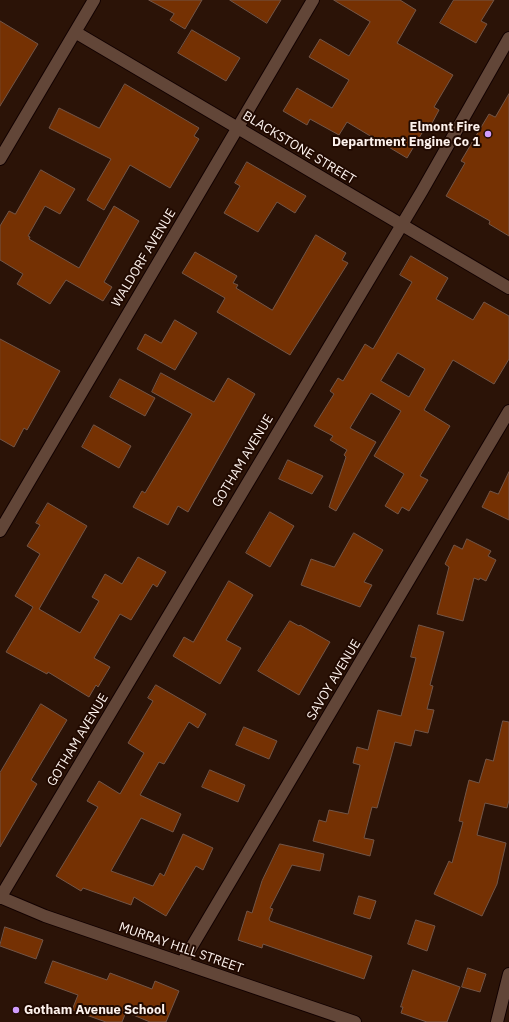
<!DOCTYPE html>
<style>
body{margin:0}
canvas{display:block;background:#2b1307}
</style>
<canvas width="509" height="1022"></canvas>
<script>
const g = document.querySelector('canvas').getContext('2d');
g.lineJoin = 'round';
function fill(path, color) {
  g.fillStyle = color;
  g.fill(path, 'evenodd');
}
function strokePath(path, color, width, dash) {
  g.strokeStyle = color;
  g.lineWidth = width;
  g.lineCap = dash ? 'butt' : 'round';
  g.setLineDash(dash || []);
  g.stroke(path);
}
function write(font, color, halo, rows, align = 'center') {
  g.font = font + ' "IBM Plex Sans",sans-serif';
  g.lineWidth = 4;
  g.setLineDash([]);
  g.textBaseline = 'middle';
  g.strokeStyle = halo;
  g.fillStyle = color;
  for (const [text, x, y, turn = 0] of rows) {
    g.save();
    g.translate(x, y);
    g.rotate((+turn || 0) * Math.PI / 180);
    g.textAlign = isNaN(turn) ? turn : align;
    if (halo) g.strokeText(text, 0, 0);
    g.fillText(text, 0, 0);
    g.restore();
  }
}
const building = new Path2D(`
 M 149,0 L 202,0 L 185,29 L 170,20 L 174,14 Z
 M 230,0 L 281,0 L 267,23 Z
 M 334,0 L 400,0 L 416,10 L 397,43 L 453,75 L 434,107 L 439,110 L 431,125 L 428,123 L 407,158 L 347,122 L 339,135 L 310,119 L 307,125 L 283,111 L 297,88 L 332,108 L 349,80 L 309,57 L 320,39 L 349,56 L 370,22 Z
 M 454,0 L 494,0 L 481,21 L 487,24 L 476,43 L 440,23 Z
 M 0,21 L 38,44 L 0,106 Z
 M 192,30 L 240,58 L 226,81 L 178,53 Z
 M 125,84 L 199,128 L 194,136 L 199,139 L 170,188 L 130,165 L 104,210 L 87,200 L 111,159 L 49,128 L 59,108 L 99,128 Z
 M 509,94 L 509,236 L 489,224 L 490,221 L 446,196 L 465,163 L 461,161 L 489,114 L 495,117 Z
 M 247,162 L 306,196 L 295,213 L 277,202 L 258,232 L 224,213 L 240,186 L 235,183 Z
 M 41,170 L 75,189 L 60,214 L 45,206 L 28,236 L 30,237 L 29,239 L 79,268 L 114,206 L 139,221 L 104,282 L 112,287 L 103,301 L 66,280 L 50,304 L 17,284 L 23,274 L 0,260 L 0,226 L 9,211 L 15,214 Z
 M 316,235 L 346,253 L 342,260 L 348,263 L 290,355 L 217,312 L 225,298 L 182,273 L 195,252 L 237,276 L 233,283 L 238,285 L 236,288 L 272,310 Z
 M 411,256 L 448,278 L 436,299 L 473,320 L 484,302 L 509,316 L 509,359 L 494,384 L 453,360 L 424,410 L 450,426 L 420,476 L 428,480 L 409,511 L 402,507 L 398,514 L 385,506 L 404,474 L 374,456 L 401,411 L 371,393 L 350,428 L 376,442 L 336,511 L 329,507 L 346,457 L 344,455 L 347,450 L 330,440 L 333,436 L 314,426 L 334,394 L 330,391 L 338,378 L 343,381 L 365,344 L 373,349 L 412,282 L 400,275 ZM 398,353 L 425,369 L 409,397 L 381,381 Z
 M 175,320 L 197,333 L 175,370 L 137,349 L 145,334 L 161,343 Z
 M 0,339 L 60,371 L 27,430 L 24,428 L 14,447 L 0,439 Z
 M 161,373 L 214,402 L 228,378 L 255,394 L 188,512 L 178,506 L 168,525 L 133,507 L 142,491 L 145,493 L 192,414 L 152,392 Z
 M 120,379 L 155,398 L 145,416 L 110,397 Z
 M 94,425 L 131,446 L 119,468 L 82,447 Z
 M 288,460 L 323,476 L 312,494 L 279,479 Z
 M 509,472 L 509,520 L 482,507 L 490,491 L 498,494 Z
 M 48,503 L 87,526 L 39,609 L 80,633 L 99,601 L 92,597 L 105,574 L 122,584 L 138,557 L 166,572 L 157,587 L 153,584 L 131,620 L 120,614 L 94,658 L 110,667 L 98,687 L 96,685 L 89,697 L 48,672 L 47,674 L 6,652 L 33,607 L 15,596 L 40,554 L 27,546 L 40,525 L 36,523 Z
 M 270,512 L 294,526 L 270,567 L 246,553 Z
 M 354,533 L 383,550 L 364,582 L 372,585 L 360,607 L 301,585 L 311,559 L 334,567 Z
 M 467,539 L 491,551 L 488,556 L 496,560 L 486,581 L 480,578 L 479,580 L 474,578 L 463,621 L 437,614 L 449,567 L 445,564 L 454,545 L 462,549 Z
 M 229,581 L 253,595 L 226,640 L 241,648 L 220,684 L 173,656 L 184,637 L 193,642 Z
 M 290,621 L 299,626 L 300,625 L 330,642 L 299,695 L 258,671 Z
 M 419,625 L 444,632 L 430,685 L 433,686 L 427,709 L 434,710 L 428,733 L 415,730 L 411,746 L 395,742 L 377,808 L 372,807 L 364,838 L 374,840 L 370,856 L 313,841 L 319,820 L 326,822 L 329,810 L 348,814 L 360,765 L 353,763 L 357,747 L 368,750 L 378,710 L 401,716 L 416,658 L 411,657 Z
 M 156,685 L 206,714 L 198,728 L 189,722 L 164,764 L 159,762 L 140,795 L 181,814 L 173,832 L 141,818 L 111,871 L 153,886 L 160,873 L 164,876 L 183,834 L 213,848 L 203,870 L 196,866 L 166,916 L 134,897 L 131,905 L 83,888 L 81,891 L 56,876 L 98,807 L 87,801 L 99,781 L 120,794 L 144,753 L 128,743 L 153,701 L 148,698 Z
 M 41,704 L 67,720 L 31,780 L 37,784 L 0,847 L 0,773 Z
 M 503,721 L 509,722 L 509,800 L 507,808 L 485,803 L 477,835 L 506,843 L 497,884 L 482,916 L 434,894 L 449,861 L 452,863 L 463,822 L 459,821 L 469,780 L 479,783 L 486,759 L 493,761 Z
 M 244,727 L 277,741 L 269,759 L 236,745 Z
 M 210,770 L 245,785 L 238,802 L 202,787 Z
 M 280,844 L 324,854 L 320,871 L 292,865 L 270,908 L 273,909 L 269,919 L 270,921 L 372,956 L 364,979 L 263,944 L 262,948 L 238,940 L 247,911 L 252,913 L 262,881 Z
 M 359,896 L 376,901 L 370,919 L 354,914 Z
 M 416,920 L 435,926 L 427,951 L 408,944 Z
 M 5,927 L 43,940 L 36,959 L 0,946 Z
 M 53,961 L 107,980 L 110,973 L 152,989 L 155,981 L 179,991 L 166,1022 L 150,1022 L 126,1012 L 122,1022 L 106,1022 L 72,1010 L 78,995 L 45,983 Z
 M 468,968 L 486,974 L 480,992 L 462,987 Z
 M 413,970 L 460,987 L 447,1022 L 427,1022 L 401,1013 L 403,1007 L 401,1007 Z`);
const minor = new Path2D(`
 M 75,32 L 509,288
 M 0,159 L 94,0
 M 0,531 L 313,0
 M 0,897 L 45,916 L 355,1022
 M 0,898 L 422,191 L 509,38
 M 182,963 L 509,411
 M 497,1022 L 509,974`);
const markers = [
 [488,134,4,"#d19dfe"],
 [16,1010,4,"#d19dfe"]
];
const poiNames = [
 ["Elmont Fire",480,127],
 ["Department Engine Co 1",480,142],
 ["Gotham Avenue School",24,1010,"left"]
];
const streetNames = [
 ["BLACKSTONE STREET",299,148,31],
 ["WALDORF AVENUE",144,258,-59],
 ["GOTHAM AVENUE",243,461,-59],
 ["SAVOY AVENUE",334,680,-59],
 ["GOTHAM AVENUE",78,740,-59],
 ["MURRAY HILL STREET",181,948,19]
];
fill(building, '#753103');
strokePath(building, '#725547', 1);
strokePath(minor, '#120100', 14);
strokePath(minor, '#624638', 12);
for (const [x, y, r, color] of markers) {
  const dot = new Path2D();
  dot.arc(x, y, r, 0, 2 * Math.PI);
  g.fillStyle = color;
  g.fill(dot);
  strokePath(dot, '#210a01', 1.5);
}
write('bold 13px', '#fdf2ed', '#210a01', poiNames, 'right');
write('13px', '#fdf2ed', '#210a01', streetNames);
</script>
